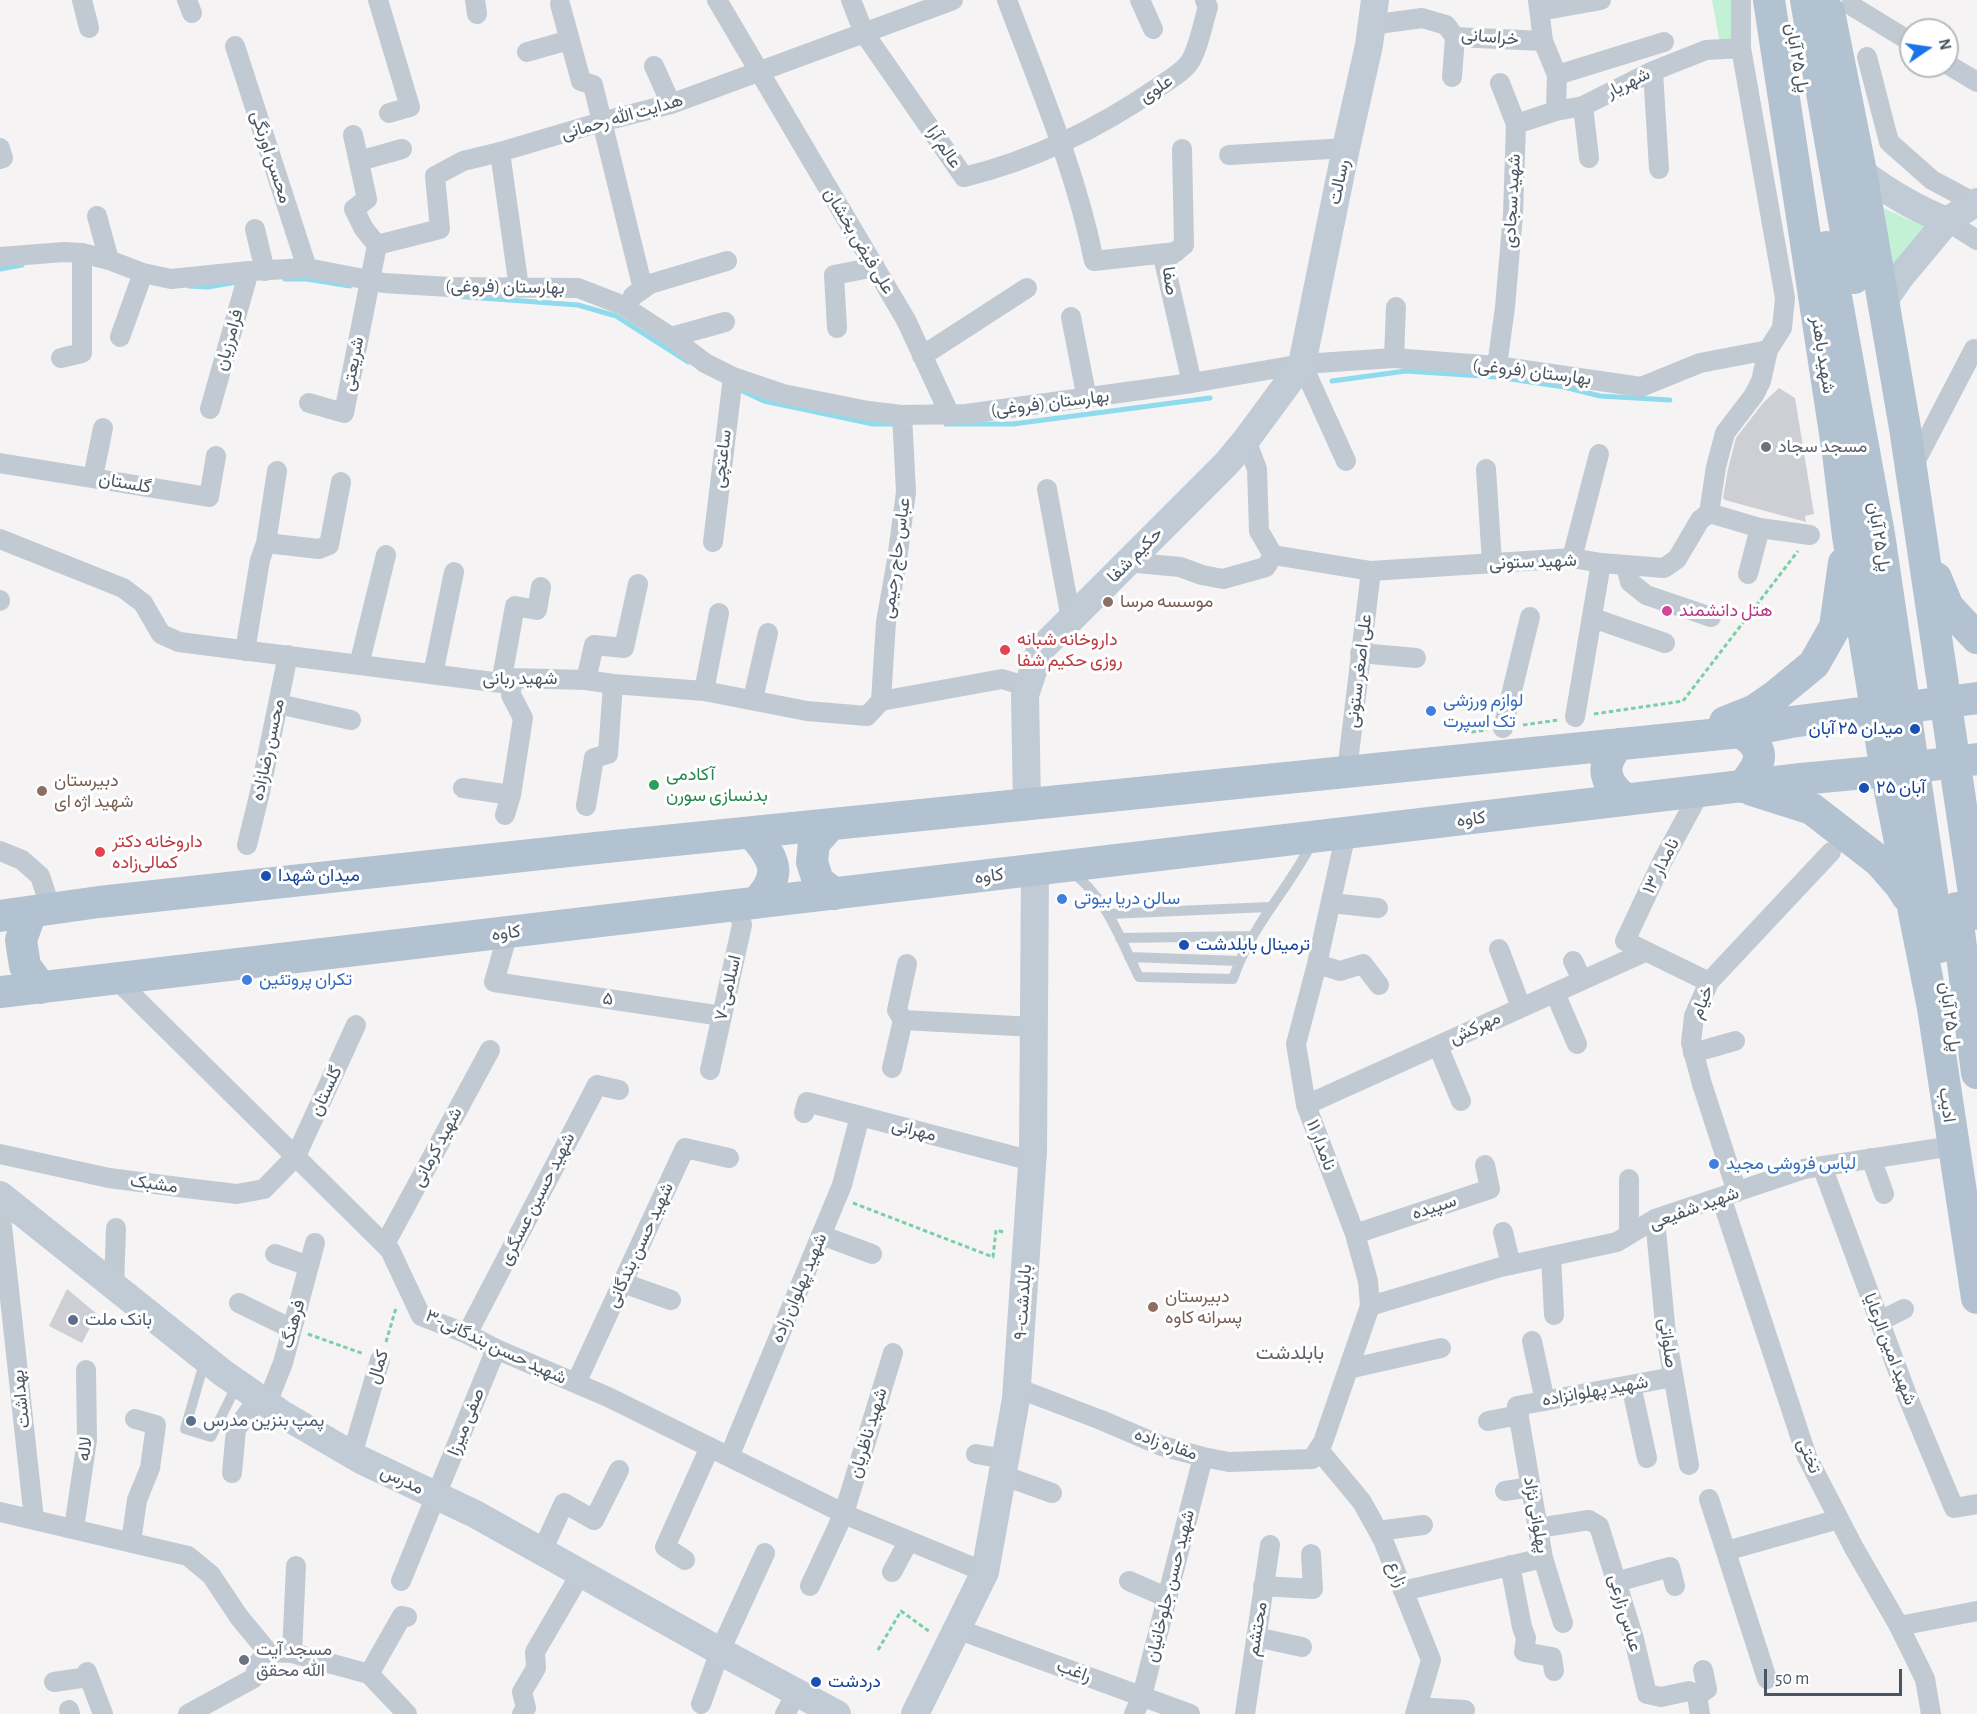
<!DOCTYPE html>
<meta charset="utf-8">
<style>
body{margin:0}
#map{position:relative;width:1977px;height:1714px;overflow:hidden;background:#f5f3f3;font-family:"Alegreya Sans",sans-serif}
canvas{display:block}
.north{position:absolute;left:1899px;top:18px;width:60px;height:60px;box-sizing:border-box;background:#fff;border:2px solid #b7bbc0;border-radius:50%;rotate:77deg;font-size:16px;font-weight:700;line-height:24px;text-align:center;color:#4a5661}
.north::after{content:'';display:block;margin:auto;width:21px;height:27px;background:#1a73e8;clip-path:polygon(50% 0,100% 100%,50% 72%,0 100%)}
.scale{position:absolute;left:1764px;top:1669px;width:138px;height:27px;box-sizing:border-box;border:3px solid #4a5661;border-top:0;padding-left:8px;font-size:18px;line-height:21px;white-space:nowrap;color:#4a5661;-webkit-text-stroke:4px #fff;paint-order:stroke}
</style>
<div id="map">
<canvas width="1977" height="1714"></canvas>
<div class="north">N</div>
<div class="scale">50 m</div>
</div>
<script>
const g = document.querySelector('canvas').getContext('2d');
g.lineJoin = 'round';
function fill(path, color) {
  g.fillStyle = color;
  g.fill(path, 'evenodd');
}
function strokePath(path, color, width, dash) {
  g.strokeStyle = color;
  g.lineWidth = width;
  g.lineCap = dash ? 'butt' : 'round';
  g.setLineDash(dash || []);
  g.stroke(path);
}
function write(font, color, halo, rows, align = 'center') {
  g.font = font + ' "Alegreya Sans",Vazirmatn,sans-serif';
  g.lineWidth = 6;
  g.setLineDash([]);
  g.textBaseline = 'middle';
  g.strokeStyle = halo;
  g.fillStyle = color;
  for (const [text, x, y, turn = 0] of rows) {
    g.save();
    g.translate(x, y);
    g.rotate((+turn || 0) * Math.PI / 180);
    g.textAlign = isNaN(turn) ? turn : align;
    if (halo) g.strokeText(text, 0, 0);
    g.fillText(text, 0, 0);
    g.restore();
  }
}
const green = new Path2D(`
 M 1712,0 L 1736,0 L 1736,41 L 1720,44 Z
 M 1874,204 L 1930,229 L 1885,274 Z`);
const stream = new Path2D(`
 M 0,269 L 22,265
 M 285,279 L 307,279 L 350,286
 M 189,286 L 208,287 L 243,281
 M 454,296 L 578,305 L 616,316 L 688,362
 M 1332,381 L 1406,371 L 1497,377 L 1564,387 L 1600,396 L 1670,400
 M 736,388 L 764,401 L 873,424 L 898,424
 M 946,424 L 1013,424 L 1210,398`);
const building = new Path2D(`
 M 1779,388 L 1795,398 L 1814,514 L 1805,516 L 1806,522 L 1725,500 L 1723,498 L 1728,469 L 1736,438 L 1763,403 Z
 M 67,1289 L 97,1314 L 82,1343 L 49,1326 Z`);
const path = new Path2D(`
 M 1594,714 L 1683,701 L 1798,551
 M 1523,725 L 1558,720
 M 1464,733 L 1487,730
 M 853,1203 L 993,1257 L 996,1230 L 1003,1232
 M 308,1334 L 364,1354
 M 386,1342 L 396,1308
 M 878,1650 L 901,1611 L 930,1632`);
const lane = new Path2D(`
 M 1071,872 C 1106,896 1121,941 1139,977 L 1233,979 C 1250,927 1289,889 1313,841
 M 1108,914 L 1269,907
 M 1120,938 L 1251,936
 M 1129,957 L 1239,961
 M 205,1360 L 185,1429 L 211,1437 L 238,1383`);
const street = new Path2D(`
 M 82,0 L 89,28
 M 187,0 L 192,13
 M 378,0 L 410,107 L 389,113
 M 475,0 L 477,14
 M 717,0 L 906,320 L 950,415
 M 851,0 L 864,33 L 964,177 C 1034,160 1101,127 1160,86 C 1170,79 1185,71 1191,60 C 1199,46 1203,23 1208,7 L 1205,0
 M 1007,0 C 1039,85 1076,171 1094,261 L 1176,252
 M 1140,0 L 1153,29
 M 1538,0 L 1543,41 L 1557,75 L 1556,111
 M 1852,0 L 1852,6 L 1911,42
 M 560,4 L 581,81 L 593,85 L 643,289
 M 1540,11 L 1601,0
 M 1371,25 L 1422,18 L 1446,25 L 1455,37 L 1543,41
 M 235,46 L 307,268
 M 527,52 L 569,40
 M 1867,57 L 1889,142 L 1932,180 L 1975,203
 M 1947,64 L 1977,82
 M 654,66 L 671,104
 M 1653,71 L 1659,169
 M 1557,75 L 1664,42
 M 1452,77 L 1455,37
 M 1583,106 L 1589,158
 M 1516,124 L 1556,111 L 1583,106 L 1653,71 L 1706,50 L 1741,48
 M 353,135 L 367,199 L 354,209 L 364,229 L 377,245
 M 0,148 L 3,158 L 0,159
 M 1182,149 L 1184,245 L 1164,261 L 1192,383
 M 500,152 L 519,288
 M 1229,155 L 1346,148
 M 359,161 L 402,149
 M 97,216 L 109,260
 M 1947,221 L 1977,240
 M 255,229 L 265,271
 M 0,257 L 64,252 L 82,253 L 109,260 L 143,273 L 171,279 L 249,271 L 307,268 L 384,283 L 449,287 L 578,288 L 622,305 L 671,337 L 705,363 L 733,377 L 783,394 L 868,411 L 902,415 L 966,414 L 1192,383 L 1302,364 L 1394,358 L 1497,366 L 1641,387 L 1700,363 L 1768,350
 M 633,296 L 650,284 L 727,261
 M 1071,317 L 1087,399
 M 837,328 L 834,275 L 875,267
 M 120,337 L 143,273
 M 671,337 L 725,322
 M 922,356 L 1027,288
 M 61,358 L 82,353 L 82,253
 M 1394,358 L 1396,307
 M 1302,364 L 1346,461
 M 1497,366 L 1505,307 L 1513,214 L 1516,124 L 1500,83
 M 309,403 L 344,413 L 377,245 L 440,229 L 435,176 L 463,161 L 500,152 L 601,122 L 671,104 L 953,0
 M 210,409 L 249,271
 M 1246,440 L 1257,469 L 1259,531 L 1273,555 L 1371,571 L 1572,558 L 1601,563 L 1664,568 L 1677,559 L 1700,520 L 1709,513 L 1716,467 L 1725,433 L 1754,395 L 1761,381 L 1768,350 L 1782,328 L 1785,298 L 1741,48 L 1741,0
 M 0,463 L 209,497 L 216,456
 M 1486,469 L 1492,563
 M 1911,470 L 1974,349
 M 93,477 L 103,428
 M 1047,489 L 1071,619
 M 1709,513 L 1760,528 L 1810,535
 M 0,539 L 123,588 L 143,603 L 161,634 L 179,642 L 501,683 L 512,678 L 586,680 L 613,684 L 704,691 L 807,711 L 867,716 L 881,701 L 1002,679 L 1028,687
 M 713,542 L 733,377
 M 266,543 L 277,471
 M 1572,558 L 1599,454
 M 1127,562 L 1180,567 L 1202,575 L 1223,579 L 1266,567 L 1273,555
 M 1626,566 L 1630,582 L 1646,595 L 1711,617
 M 1748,574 L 1760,528
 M 0,601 L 0,600
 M 1593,618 L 1665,643
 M 245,651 L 260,560 L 266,543 L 319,549 L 329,545 L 341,482
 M 1360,653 L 1416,658
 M 359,665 L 386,555
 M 433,674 L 454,572
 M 586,680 L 594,645 L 624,648 L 638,584
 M 501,683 L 515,606 L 537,610 L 541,587
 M 704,691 L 719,613
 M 753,699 L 768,633
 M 881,701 L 886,622 L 897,560 L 906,492 L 902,415
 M 278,704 L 351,720
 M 1575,717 L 1601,563
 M 1503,728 L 1530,617
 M 1347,771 L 1371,571
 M 463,788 L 511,795
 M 1700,792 L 1662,862 L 1625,941 L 1709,982
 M 586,806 L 594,758 L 608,754 L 613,684
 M 505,815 L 511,795 L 523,718 L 511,695 L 512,678
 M 247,845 L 260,792 L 288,655
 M 0,851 L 22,860 L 40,876 L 51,909
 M 1331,903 L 1378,908
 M 508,933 L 494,982 L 722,1016
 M 1499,949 L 1521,1007
 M 1573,961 L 1582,980
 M 1317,964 L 1340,971 L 1363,964 L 1379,985
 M 116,979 L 390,1250 L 421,1316 L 467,1334 L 496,1349 L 608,1397 L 851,1517 L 985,1572
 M 1555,993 L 1577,1044
 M 903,1020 L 1034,1027
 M 1438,1046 L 1461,1101
 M 1693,1053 L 1735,1041
 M 892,1068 L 903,1020 L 897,1010 L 907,964
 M 710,1070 L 742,925 L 738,906
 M 1306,1105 L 1645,952
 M 804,1113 L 807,1102 L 1032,1161
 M 0,1154 L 109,1178 L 186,1188 L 237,1194 L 264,1189 L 296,1156 L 356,1025
 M 1871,1158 L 1884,1194
 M 1822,1166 L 1908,1398 L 1954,1508 L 1977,1504
 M 1737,1192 L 1702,1084 L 1691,1043 L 1694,1016 L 1709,982 L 1831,852
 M 1721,1197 L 1807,1457 L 1854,1548 L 1899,1626 L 1977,1611
 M 0,1207 L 34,1519
 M 1655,1219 L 1666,1335 L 1689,1465
 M 1503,1232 L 1511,1265
 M 1355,1234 L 1490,1189 L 1485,1165
 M 821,1235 L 872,1254
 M 1629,1235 L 1629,1179
 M 385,1244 L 490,1050
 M 275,1254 L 309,1266
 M 1551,1256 L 1554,1315
 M 623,1283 L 671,1300
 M 114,1287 L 116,1228
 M 239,1303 L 292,1329
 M 1370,1306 L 1501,1267 L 1617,1242 L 1655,1219 L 1804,1169 L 1953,1146
 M 1880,1321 L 1904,1309
 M 467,1334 L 597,1085 L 619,1090
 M 1532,1341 L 1545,1401
 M 1348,1369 L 1441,1348
 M 576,1383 L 685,1148 L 729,1158
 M 1631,1385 L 1647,1458
 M 1017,1388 L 1101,1420 L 1162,1446 L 1203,1457 L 1229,1462 L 1312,1459 L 1323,1442 L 1370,1306 L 1368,1281 L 1355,1234 L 1306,1105 L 1296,1044 L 1317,964 L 1346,833
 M 267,1403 L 283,1363 L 315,1243
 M 1488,1421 L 1519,1415
 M 1318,1449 L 1362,1502 L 1383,1540 L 1431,1660 L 1415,1714
 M 976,1454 L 1005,1459
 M 352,1455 L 380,1360
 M 729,1457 L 842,1185 L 860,1116
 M 232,1473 L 236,1429 L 259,1398
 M 1002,1475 L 1052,1493
 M 1505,1491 L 1531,1487
 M 1709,1499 L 1767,1679
 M 0,1512 L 188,1556 L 211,1575 L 239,1617 L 268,1652
 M 74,1528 L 87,1440 L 86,1370
 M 1538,1528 L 1589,1520 L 1599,1526 L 1634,1639 L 1647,1694 L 1661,1697 L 1689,1691 L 1697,1696 L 1700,1714
 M 1378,1531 L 1423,1525
 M 131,1542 L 137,1500 L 150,1468 L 156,1425 L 135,1419
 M 542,1551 L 564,1503 L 594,1520 L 619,1470
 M 1726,1551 L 1839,1519
 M 685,1560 L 665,1547 L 710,1447
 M 1510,1565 L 1522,1627 L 1526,1638 L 1524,1652 L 1552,1657 L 1554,1671
 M 892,1572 L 908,1542
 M 401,1581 L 496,1349
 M 1129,1581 L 1168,1598
 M 1616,1582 L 1670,1567 L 1675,1586
 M 810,1586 L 844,1513 L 893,1353
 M 1263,1586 L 1313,1589 L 1311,1554
 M 1403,1591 L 1543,1558
 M 1563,1623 L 1543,1558 L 1517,1406 L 1673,1377
 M 1899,1626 L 1925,1679 L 1931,1714
 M 957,1629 L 1190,1714
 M 1256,1637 L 1302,1647
 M 268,1652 L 292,1653 L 369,1674 L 407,1714
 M 292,1653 L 296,1566
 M 87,1672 L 103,1714
 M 369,1674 L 402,1616 L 407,1617
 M 54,1682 L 88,1677
 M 1697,1696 L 1707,1689 L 1703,1670
 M 701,1704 L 720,1651 L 765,1553
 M 1417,1707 L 1465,1710
 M 69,1710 L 70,1714
 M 188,1714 L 254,1678 L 259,1662 L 268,1652
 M 522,1714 L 526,1708 L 522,1692 L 536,1668 L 535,1652 L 581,1573
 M 785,1714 L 797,1692
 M 1134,1714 L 1142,1696 L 1203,1457
 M 1245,1714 L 1270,1545`);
const secondary = new Path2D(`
 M 1861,172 C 1888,192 1916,209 1947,221
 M 1883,302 L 1901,276 L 1947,221 L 1977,202
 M 1027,804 L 1025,695 L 1040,650 L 1227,463 L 1246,440 L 1302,364 L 1346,148 L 1369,45 L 1375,0
 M 0,1195 L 223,1373 L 282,1414 L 361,1460 L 475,1514 L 725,1654 L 837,1714
 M 915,1714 L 985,1572 L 1016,1399 L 1033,1151 L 1035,870`);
const primary = new Path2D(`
 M 1769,0 L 1838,453 L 1848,536 L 1886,771 L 1933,1008 L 1977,1298
 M 1806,0 L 1854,278
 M 1829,12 L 1861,172 L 1905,428 L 1977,914
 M 1827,247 L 1879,534 L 1940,947
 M 1936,578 L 1948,607 L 1977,638
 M 1725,722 L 1755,710 L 1774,697 L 1814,664 L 1835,627 L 1844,563
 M 1740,732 C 1769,750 1761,764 1742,787
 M 1619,744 C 1599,766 1604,783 1626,800
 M 1752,790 L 1812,809 L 1879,861 L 1900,885 L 1907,896
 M 830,825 L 814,843 L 812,862 L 818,881 L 834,894
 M 752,833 C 776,860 783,875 756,903
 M 1956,908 L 1977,1073
 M 31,912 L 21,940 L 25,966 L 41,988
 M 0,916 L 99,902 L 596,848 L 1740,732 L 1791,722 L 1977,698
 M 0,992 L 1801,779 L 1886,771 L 1977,759`);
const markers = [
 [1766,447,6,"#6b7280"],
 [1108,602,6,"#8d6e63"],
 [1667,611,6,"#d1479c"],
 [1005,650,6,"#e0444e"],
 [1431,711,6,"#3f7fe0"],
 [1915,729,6,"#1a4fb4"],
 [654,785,6,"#2e9e5b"],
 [1864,788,6,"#1a4fb4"],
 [42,791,6,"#8d6e63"],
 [100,852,6,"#e0444e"],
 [266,876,6,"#1a4fb4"],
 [1062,899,6,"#3f7fe0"],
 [1184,945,6,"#1a4fb4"],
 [247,980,6,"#3f7fe0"],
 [1714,1164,6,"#3f7fe0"],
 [1153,1307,6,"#8d6e63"],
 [73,1320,6,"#5c6f8a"],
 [191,1421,6,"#5c6f8a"],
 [244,1660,6,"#6b7280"],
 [816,1682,6,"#1a4fb4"]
];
const streetNames = [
 ["خراسانی",1490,37,5],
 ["پل ۲۵ آبان",1797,58,80],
 ["شهریار",1628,83,-26],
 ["علوی",1156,89,-34],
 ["هدایت الله رحمانی",622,117,-16],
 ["عالم آرا",944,147,56],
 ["محسن اورنگی",271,157,72],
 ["رسالت",1339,182,-78],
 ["شهید سجادی",1512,201,-87],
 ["علی فیض بخشان",859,241,59],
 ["صفا",1170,281,82],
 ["بهارستان (فروغی)",505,287,1],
 ["فرامرزیان",229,340,-74],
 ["شهید باهنر",1823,355,81],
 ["شریعتی",353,364,-79],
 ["بهارستان (فروغی)",1532,372,7],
 ["بهارستان (فروغی)",1050,403,-7],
 ["ساعتچی",722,459,-83],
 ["گلستان",125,483,10],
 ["پل ۲۵ آبان",1879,537,81],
 ["حکیم شفا",1135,555,-45],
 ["عباس حاج رحیمی",896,558,-82],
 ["شهید ستونی",1533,562,-2],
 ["علی اصغر ستونی",1359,671,-83],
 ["شهید ربانی",520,679],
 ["محسن رضازاده",268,750,-78],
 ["کاوه",1471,819,-7],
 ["۱۳ نامدار",1661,866,-63],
 ["کاوه",989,876,-7],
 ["کاوه",506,933,-7],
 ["۷-اسلامی",728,988,-77],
 ["۵",608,999,8],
 ["خیام",1702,1002,-68],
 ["پل ۲۵ آبان",1950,1017,82],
 ["مهرکش",1475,1028,-25],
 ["گلستان",326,1091,-65],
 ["ادیب",1947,1105,82],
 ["مهرانی",914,1130,14],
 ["۱۱ نامدار",1321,1145,69],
 ["شهید کرمانی",437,1147,-62],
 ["مشبک",154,1184,8],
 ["شهید حسین عسگری",537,1199,-63],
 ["سپیده",1434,1207,-18],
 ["شهید شفیعی",1694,1208,-20],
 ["شهید حسن بندگانی",640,1245,-65],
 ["شهید پهلوان زاده",799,1288,-67],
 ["۹-بابلدشت",1023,1302,-86],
 ["فرهنگ",293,1324,-75],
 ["صلواتی",1668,1343,82],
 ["۳-شهید حسن بندگانی",496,1347,25],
 ["شهید امین الرعایا",1890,1349,69],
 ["کمال",378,1367,-73],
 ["شهید پهلوانزاده",1595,1391,-10],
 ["بهداشت",21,1399,-96],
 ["صفی میرزا",466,1422,-68],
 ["شهید ناظریان",868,1433,-73],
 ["مقاره زاده",1166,1444,19],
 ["لاله",85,1449,-84],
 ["تختی",1809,1456,68],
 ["مدرس",402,1480,25],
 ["پهلوانی نژاد",1536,1515,80],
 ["زارع",1397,1574,68],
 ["شهید حسن جلوخانیان",1170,1586,-76],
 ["عباس زارعی",1625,1613,74],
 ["محتشم",1257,1629,-81],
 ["راغب",1074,1671,20]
];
const worshipNames = [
 ["مسجد سجاد",1778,447],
 ["مسجد آیت",256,1650],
 ["الله محقق",256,1671]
];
const educationNames = [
 ["موسسه مرسا",1120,602],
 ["دبیرستان",54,781],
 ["شهید اژه ای",54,802],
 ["دبیرستان",1165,1297],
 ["پسرانه کاوه",1165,1318]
];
const hotelNames = [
 ["هتل دانشمند",1679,611]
];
const healthNames = [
 ["داروخانه شبانه‌",1017,640],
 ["روزی حکیم شفا",1017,661],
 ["داروخانه دکتر",112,842],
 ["کمالی‌زاده",112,863]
];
const shopNames = [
 ["لوازم ورزشی",1443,701],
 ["تک اسپرت",1443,722],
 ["سالن دریا بیوتی",1074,899],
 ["تکران پروتئین",259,980],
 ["لباس فروشی مجید",1726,1164]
];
const transitNames = [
 ["میدان ۲۵ آبان",1903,729,"right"],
 ["۲۵ آبان",1876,788],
 ["میدان شهدا",278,876],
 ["ترمینال بابلدشت",1196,945],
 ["دردشت",828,1682]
];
const leisureNames = [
 ["آکادمی",666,775],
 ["بدنسازی سورن",666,796]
];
const serviceNames = [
 ["بانک ملت",85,1320],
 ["پمپ بنزین مدرس",203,1421]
];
const neighbourhoodNames = [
 ["بابلدشت",1290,1353]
];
fill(green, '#c3f1d5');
strokePath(stream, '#90daee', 5);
fill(building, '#cdcfd5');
strokePath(path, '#7ad0a6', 3, [4.5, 3]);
strokePath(lane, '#c1cad2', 10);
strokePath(street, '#c1cad2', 20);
strokePath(secondary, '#c1cbd6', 28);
strokePath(primary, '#b3c2d1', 32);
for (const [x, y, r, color] of markers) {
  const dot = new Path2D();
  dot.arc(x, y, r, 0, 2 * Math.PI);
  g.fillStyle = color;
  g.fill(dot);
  strokePath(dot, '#fff', 2);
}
write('18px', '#4a5661', '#fff', streetNames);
write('18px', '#5b616d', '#fff', worshipNames, 'left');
write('18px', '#785e54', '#fff', educationNames, 'left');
write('18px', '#b23c85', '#fff', hotelNames, 'left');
write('18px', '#be3a42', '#fff', healthNames, 'left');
write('18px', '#366cbe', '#fff', shopNames, 'left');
write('18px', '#164399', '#fff', transitNames, 'left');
write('18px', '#27864d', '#fff', leisureNames, 'left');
write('18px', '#4e5e75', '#fff', serviceNames, 'left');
write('20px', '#5f6368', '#fff', neighbourhoodNames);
</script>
